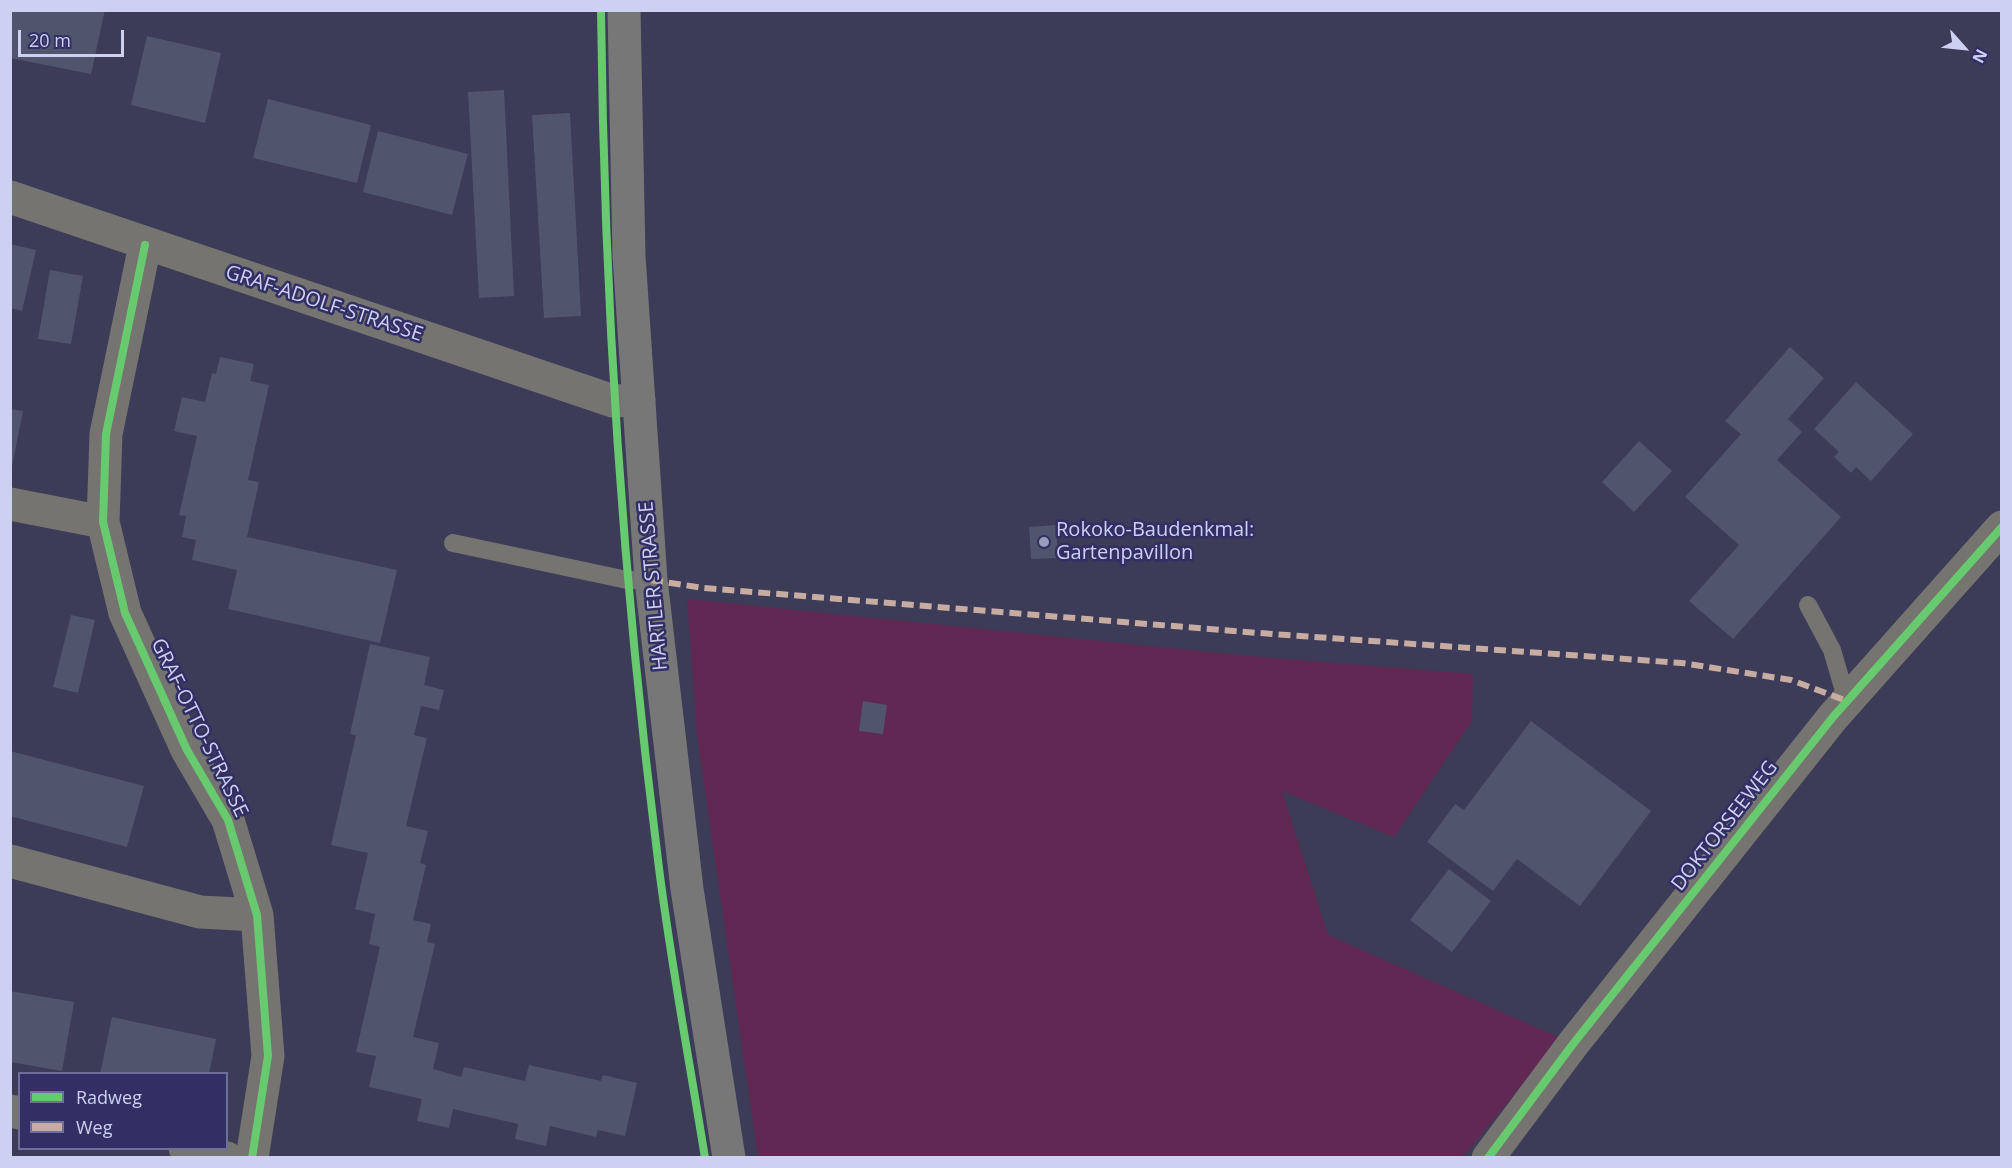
<!DOCTYPE html>
<style>
body{margin:0}
#map{position:relative;width:2012px;height:1168px;overflow:hidden;background:#3c3b58;font-family:"Open Sans",sans-serif}
canvas{display:block}
.frame{position:absolute;inset:0;border:12px solid #cdd0f1;pointer-events:none}
.legend{position:absolute;left:18px;top:1072px;width:210px;height:78px;box-sizing:border-box;background:#312f64;border:2px solid #6f6f9c;margin:0;padding:8px 10px;list-style:none;font-size:18px;color:#cdd0f1}
.legend li{display:flex;align-items:center;gap:12px;height:30px}
.legend b{width:30px;border:2px solid #6f6f9c}
.north{position:absolute;left:1934px;top:18px;width:60px;height:60px;-webkit-text-stroke:4px #312f64;paint-order:stroke;rotate:117deg;font-size:16px;font-weight:700;line-height:24px;text-align:center;color:#cdd0f1}
.north::after{content:'';display:block;margin:auto;width:21px;height:27px;background:#cdd0f1;clip-path:polygon(50% 0,100% 100%,50% 72%,0 100%)}
.scale{position:absolute;left:18px;top:30px;width:106px;height:27px;box-sizing:border-box;border:3px solid #cdd0f1;border-top:0;padding-left:8px;font-size:18px;line-height:21px;white-space:nowrap;color:#cdd0f1;-webkit-text-stroke:4px #312f64;paint-order:stroke}
</style>
<div id="map">
<canvas width="2012" height="1168"></canvas>
<div class="frame"></div>
<ul class="legend">
<li><b style="height:8px;background:#67ca6e"></b>Radweg</li>
<li><b style="height:8px;background:#c7aca2"></b>Weg</li>
</ul>
<div class="north">N</div>
<div class="scale">20 m</div>
</div>
<script>
const g = document.querySelector('canvas').getContext('2d');
g.lineJoin = 'round';
function fill(path, color) {
  g.fillStyle = color;
  g.fill(path, 'evenodd');
}
function strokePath(path, color, width, dash) {
  g.strokeStyle = color;
  g.lineWidth = width;
  g.lineCap = dash ? 'butt' : 'round';
  g.setLineDash(dash || []);
  g.stroke(path);
}
function write(font, color, halo, rows, align = 'center') {
  g.font = font + ' "Open Sans",sans-serif';
  g.lineWidth = 5;
  g.setLineDash([]);
  g.textBaseline = 'middle';
  g.strokeStyle = halo;
  g.fillStyle = color;
  for (const [text, x, y, turn = 0] of rows) {
    g.save();
    g.translate(x, y);
    g.rotate((+turn || 0) * Math.PI / 180);
    g.textAlign = isNaN(turn) ? turn : align;
    if (halo) g.strokeText(text, 0, 0);
    g.fillText(text, 0, 0);
    g.restore();
  }
}
const green = new Path2D(`
 M 687,599 L 1248,656 L 1473,674 L 1472,721 L 1394,837 L 1282,791 L 1328,935 L 1560,1038 L 1463,1157 L 758,1157 L 697,735 Z`);
const building = new Path2D(`
 M 10,10 L 105,10 L 91,74 L 10,58 Z
 M 147,36 L 221,53 L 205,123 L 131,105 Z
 M 504,90 L 514,296 L 479,298 L 468,92 Z
 M 268,99 L 371,125 L 357,183 L 253,158 Z
 M 570,113 L 581,316 L 544,318 L 532,115 Z
 M 378,131 L 468,154 L 452,215 L 363,192 Z
 M 10,244 L 36,250 L 22,311 L 10,308 Z
 M 50,270 L 83,276 L 71,344 L 38,339 Z
 M 1790,347 L 1824,378 L 1788,419 L 1802,432 L 1777,460 L 1841,517 L 1733,639 L 1689,601 L 1739,545 L 1685,497 L 1741,434 L 1725,421 Z
 M 220,357 L 254,364 L 250,381 L 269,385 L 248,480 L 259,482 L 247,537 L 397,570 L 380,643 L 228,609 L 237,570 L 192,560 L 196,540 L 182,537 L 186,516 L 179,515 L 197,436 L 174,431 L 182,397 L 205,402 L 212,373 L 216,374 Z
 M 1856,382 L 1913,434 L 1871,481 L 1856,467 L 1851,473 L 1834,457 L 1839,452 L 1814,429 Z
 M 10,409 L 23,411 L 12,466 L 10,466 Z
 M 1639,441 L 1672,471 L 1634,512 L 1602,482 Z
 M 1056,525 L 1058,558 L 1031,559 L 1029,527 Z
 M 71,615 L 95,620 L 78,693 L 53,687 Z
 M 370,644 L 430,657 L 424,685 L 444,690 L 439,710 L 421,706 L 414,735 L 427,738 L 406,826 L 428,831 L 420,863 L 426,865 L 413,920 L 431,924 L 427,942 L 435,944 L 413,1037 L 439,1043 L 433,1069 L 461,1077 L 464,1067 L 525,1081 L 529,1065 L 601,1081 L 603,1075 L 637,1083 L 625,1136 L 598,1130 L 596,1137 L 550,1126 L 546,1146 L 515,1139 L 518,1124 L 453,1109 L 449,1128 L 417,1121 L 422,1099 L 369,1087 L 376,1056 L 356,1052 L 380,947 L 369,944 L 375,914 L 355,909 L 368,853 L 331,845 L 356,735 L 350,734 Z
 M 863,701 L 887,705 L 883,734 L 859,731 Z
 M 1531,721 L 1651,811 L 1580,906 L 1517,859 L 1493,891 L 1427,842 L 1455,804 L 1464,810 Z
 M 10,751 L 144,786 L 127,847 L 10,816 Z
 M 1449,869 L 1491,901 L 1452,952 L 1410,920 Z
 M 10,991 L 74,1002 L 62,1071 L 10,1062 Z
 M 112,1017 L 216,1039 L 209,1074 L 100,1074 Z`);
const service = new Path2D(`
 M 453,543 L 627,580 L 651,580
 M 1808,605 L 1832,650 L 1847,701`);
const minor = new Path2D(`
 M 10,197 L 613,401 L 639,400
 M 145,245 L 106,434 L 103,522 L 125,613 L 187,750 L 228,820 L 257,915 L 268,1056 L 252,1158
 M 10,504 L 103,522
 M 10,861 L 200,912 L 257,915
 M 10,1111 L 20,1113
 M 185,1148 L 227,1158
 M 1488,1158 L 1573,1044 L 1833,717 L 2002,527`);
const secondary = new Path2D(`
 M 624,10 L 629,256 L 651,580 L 687,889 L 729,1158`);
const quiet = new Path2D(`
 M 651,580 L 704,588 L 1259,633 L 1682,663 L 1791,680 L 1847,701`);
const cycleway = new Path2D(`
 M 601,10 C 604,295 622,578 658,860 C 670,959 689,1058 705,1158
 M 145,245 L 106,434 L 103,522 L 125,613 L 187,750 L 228,820 L 257,915 L 268,1056 L 252,1158
 M 1488,1158 L 1573,1044 L 1833,717 L 2002,527`);
const markers = [
 [1044,542,6,"#9a9cbb"]
];
const streetNames = [
 ["GRAF-ADOLF-STRASSE",324,304,18],
 ["HARTLER STRASSE",654,586,-95],
 ["GRAF-OTTO-STRASSE",199,728,64],
 ["DOKTORSEEWEG",1725,826,-52]
];
const poiNames = [
 ["Rokoko-Baudenkmal:",1056,530],
 ["Gartenpavillon",1056,553]
];
fill(green, '#612853');
fill(building, '#50556d');
strokePath(service, '#767470', 18);
strokePath(minor, '#767470', 33);
strokePath(secondary, '#787777', 33);
strokePath(quiet, '#c7aca2', 6, [12, 6]);
strokePath(cycleway, '#67ca6e', 8);
for (const [x, y, r, color] of markers) {
  const dot = new Path2D();
  dot.arc(x, y, r, 0, 2 * Math.PI);
  g.fillStyle = color;
  g.fill(dot);
  strokePath(dot, '#312f64', 2);
}
write('20px', '#cdd0f1', '#312f64', streetNames);
write('20px', '#cdd0f1', '#312f64', poiNames, 'left');
</script>
